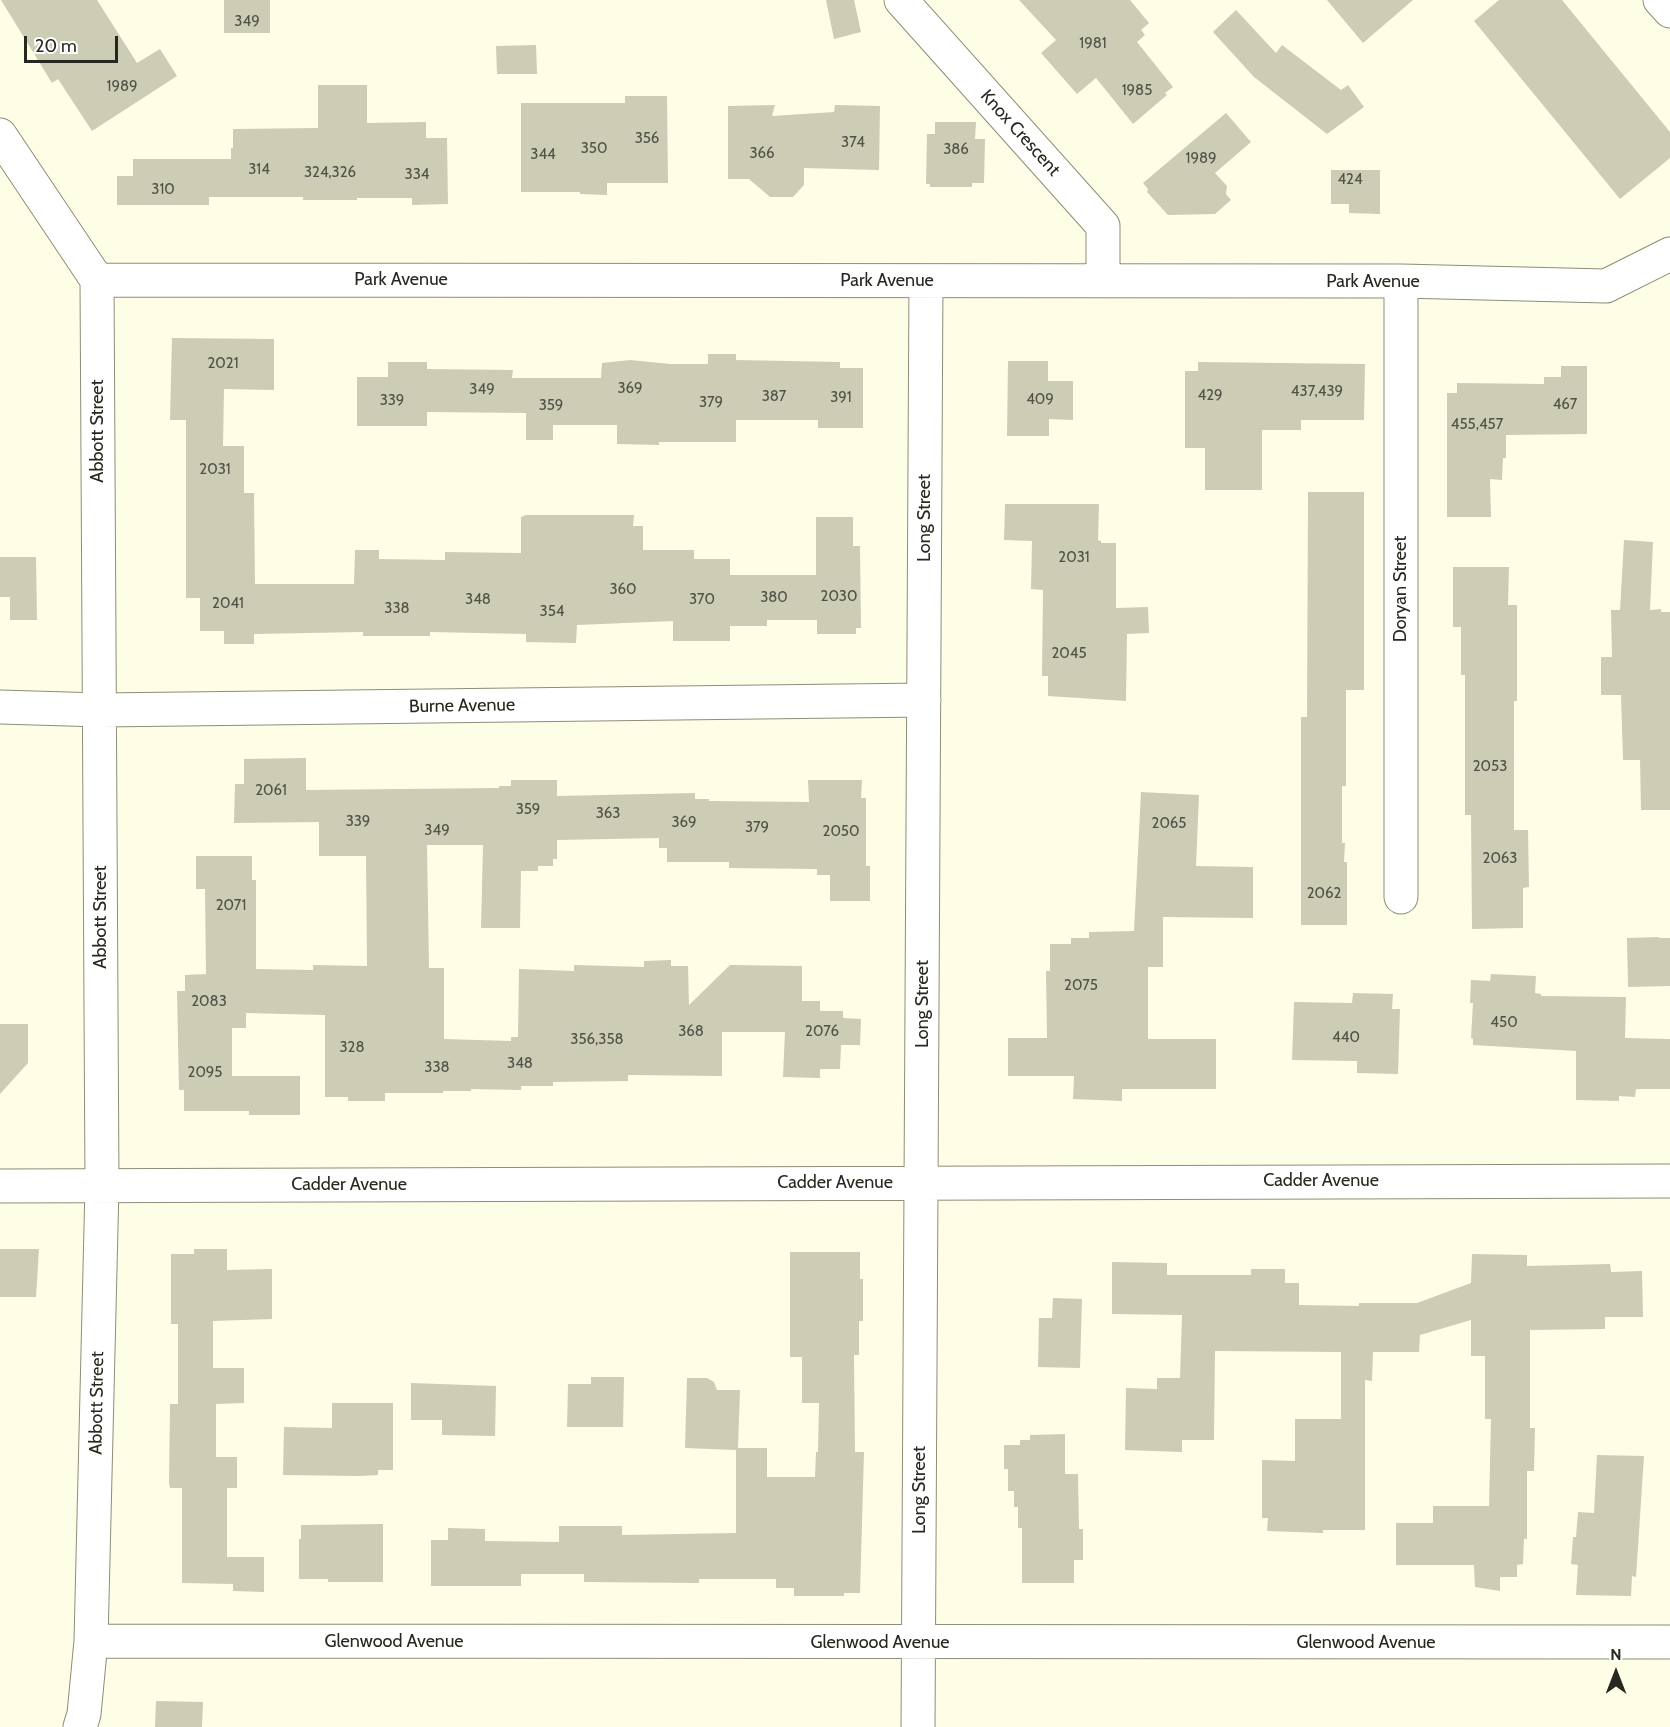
<!DOCTYPE html>
<style>
body{margin:0}
#map{position:relative;width:1670px;height:1727px;overflow:hidden;background:#fefde6;font-family:Cabin,sans-serif}
canvas{display:block}
.north{position:absolute;left:1586px;top:1643px;width:60px;height:60px;-webkit-text-stroke:4px #fff;paint-order:stroke;rotate:0deg;font-size:16px;font-weight:700;line-height:24px;text-align:center;color:#282820}
.north::after{content:'';display:block;margin:auto;width:21px;height:27px;background:#282820;clip-path:polygon(50% 0,100% 100%,50% 72%,0 100%)}
.scale{position:absolute;left:24px;top:36px;width:94px;height:27px;box-sizing:border-box;border:3px solid #282820;border-top:0;padding-left:8px;font-size:18px;line-height:21px;white-space:nowrap;color:#282820;-webkit-text-stroke:4px #fff;paint-order:stroke}
</style>
<div id="map">
<canvas width="1670" height="1727"></canvas>
<div class="north">N</div>
<div class="scale">20 m</div>
</div>
<script>
const g = document.querySelector('canvas').getContext('2d');
g.lineJoin = 'round';
function fill(path, color) {
  g.fillStyle = color;
  g.fill(path, 'evenodd');
}
function strokePath(path, color, width, dash) {
  g.strokeStyle = color;
  g.lineWidth = width;
  g.lineCap = dash ? 'butt' : 'round';
  g.setLineDash(dash || []);
  g.stroke(path);
}
function write(font, color, halo, rows, align = 'center') {
  g.font = font + ' Cabin,sans-serif';
  g.lineWidth = 6;
  g.setLineDash([]);
  g.textBaseline = 'middle';
  g.strokeStyle = halo;
  g.fillStyle = color;
  for (const [text, x, y, turn = 0] of rows) {
    g.save();
    g.translate(x, y);
    g.rotate((+turn || 0) * Math.PI / 180);
    g.textAlign = isNaN(turn) ? turn : align;
    if (halo) g.strokeText(text, 0, 0);
    g.fillText(text, 0, 0);
    g.restore();
  }
}
const building = new Path2D(`
 M 1,0 L 97,0 L 137,63 L 160,49 L 177,76 L 92,131 L 58,79 L 52,83 Z
 M 224,0 L 270,0 L 270,33 L 224,33 Z
 M 826,0 L 854,0 L 861,32 L 834,39 Z
 M 1019,0 L 1130,0 L 1149,23 L 1141,30 L 1145,35 L 1137,42 L 1173,87 L 1165,93 L 1167,95 L 1133,124 L 1096,78 L 1077,94 L 1041,53 L 1056,40 Z
 M 1327,0 L 1413,0 L 1363,43 Z
 M 1499,0 L 1562,0 L 1670,132 L 1670,158 L 1620,199 L 1474,21 Z
 M 1236,10 L 1276,53 L 1282,45 L 1341,90 L 1348,85 L 1364,107 L 1327,134 L 1254,77 L 1213,32 Z
 M 536,45 L 537,74 L 497,74 L 496,46 Z
 M 318,85 L 367,85 L 367,123 L 426,122 L 426,138 L 447,138 L 448,204 L 412,205 L 412,198 L 357,198 L 357,200 L 303,200 L 303,197 L 209,197 L 209,205 L 117,205 L 117,176 L 133,176 L 133,159 L 231,159 L 231,148 L 233,148 L 233,129 L 318,128 Z
 M 625,96 L 667,96 L 668,183 L 607,183 L 607,195 L 580,194 L 580,192 L 521,192 L 521,103 L 625,103 Z
 M 775,105 L 772,116 L 834,112 L 835,105 L 880,106 L 879,170 L 804,168 L 804,185 L 793,197 L 770,197 L 749,179 L 728,179 L 728,106 Z
 M 1226,113 L 1251,142 L 1215,173 L 1227,186 L 1226,194 L 1231,200 L 1215,214 L 1168,215 L 1147,192 L 1148,189 L 1143,183 Z
 M 935,122 L 976,122 L 975,139 L 985,139 L 984,183 L 972,183 L 972,187 L 930,187 L 930,184 L 926,184 L 927,134 L 935,134 Z
 M 1331,170 L 1380,170 L 1380,214 L 1349,213 L 1349,204 L 1331,204 Z
 M 172,338 L 274,339 L 274,390 L 224,389 L 223,446 L 244,446 L 244,493 L 254,493 L 255,584 L 354,584 L 355,550 L 379,550 L 379,559 L 445,560 L 445,552 L 521,553 L 521,517 L 526,515 L 634,515 L 633,526 L 643,526 L 643,550 L 694,550 L 694,559 L 730,559 L 730,575 L 816,575 L 816,517 L 853,517 L 853,546 L 860,546 L 861,628 L 856,628 L 856,634 L 817,634 L 817,620 L 767,620 L 767,626 L 730,626 L 730,641 L 673,641 L 673,621 L 577,625 L 576,643 L 526,642 L 526,634 L 430,632 L 430,636 L 363,636 L 363,632 L 254,634 L 254,644 L 224,644 L 224,631 L 200,631 L 200,598 L 186,598 L 186,420 L 170,420 Z
 M 708,354 L 736,354 L 736,360 L 840,362 L 840,368 L 863,368 L 863,428 L 818,428 L 818,420 L 736,420 L 736,442 L 659,442 L 659,445 L 617,444 L 617,425 L 553,425 L 553,440 L 526,440 L 526,413 L 427,412 L 427,426 L 357,426 L 357,377 L 388,377 L 388,362 L 427,362 L 427,369 L 513,370 L 512,378 L 601,378 L 602,363 L 630,360 L 670,364 L 708,364 Z
 M 1008,361 L 1048,361 L 1048,381 L 1073,381 L 1073,420 L 1049,419 L 1049,436 L 1007,436 Z
 M 1198,362 L 1365,364 L 1364,420 L 1301,420 L 1301,430 L 1262,430 L 1262,490 L 1205,490 L 1205,448 L 1185,448 L 1185,371 L 1198,371 Z
 M 1561,366 L 1587,366 L 1587,434 L 1506,435 L 1506,458 L 1503,458 L 1502,480 L 1490,479 L 1491,517 L 1447,517 L 1447,393 L 1457,393 L 1457,383 L 1544,384 L 1544,377 L 1561,377 Z
 M 1308,492 L 1364,492 L 1364,690 L 1346,690 L 1346,786 L 1342,786 L 1342,843 L 1345,843 L 1344,862 L 1347,862 L 1347,925 L 1301,925 L 1301,717 L 1307,717 Z
 M 1005,504 L 1099,504 L 1098,540 L 1101,541 L 1101,543 L 1116,543 L 1116,608 L 1148,607 L 1149,633 L 1127,634 L 1126,701 L 1048,696 L 1048,676 L 1042,676 L 1043,590 L 1031,589 L 1032,541 L 1004,540 Z
 M 1624,540 L 1653,542 L 1650,610 L 1661,609 L 1661,612 L 1670,612 L 1670,810 L 1641,810 L 1640,760 L 1623,760 L 1621,695 L 1601,695 L 1601,657 L 1612,657 L 1611,610 L 1620,610 Z
 M 0,557 L 36,557 L 37,620 L 10,620 L 10,597 L 0,597 Z
 M 1453,567 L 1509,567 L 1508,605 L 1517,605 L 1517,701 L 1514,701 L 1514,830 L 1528,830 L 1529,887 L 1523,888 L 1523,928 L 1472,929 L 1471,815 L 1465,815 L 1465,675 L 1461,675 L 1461,627 L 1453,627 Z
 M 306,758 L 306,790 L 499,788 L 499,786 L 511,786 L 511,780 L 557,780 L 557,796 L 695,793 L 695,799 L 709,799 L 709,801 L 809,802 L 808,780 L 862,780 L 861,798 L 866,798 L 866,866 L 870,866 L 870,901 L 830,901 L 830,875 L 817,875 L 817,869 L 729,868 L 729,862 L 667,862 L 667,848 L 659,848 L 659,838 L 557,840 L 557,859 L 553,859 L 553,866 L 538,866 L 538,871 L 521,871 L 520,928 L 481,928 L 483,845 L 427,845 L 429,968 L 444,968 L 444,1039 L 511,1041 L 511,1037 L 518,1037 L 519,969 L 574,971 L 574,965 L 644,967 L 644,961 L 671,960 L 671,966 L 688,966 L 689,1005 L 730,965 L 802,966 L 802,1001 L 820,1001 L 820,1011 L 843,1011 L 843,1018 L 861,1019 L 860,1045 L 841,1045 L 840,1069 L 820,1069 L 820,1078 L 783,1077 L 785,1032 L 722,1032 L 722,1076 L 628,1075 L 628,1081 L 553,1082 L 553,1086 L 521,1086 L 521,1090 L 471,1089 L 471,1091 L 443,1091 L 443,1093 L 385,1093 L 385,1101 L 348,1101 L 348,1097 L 325,1097 L 325,1015 L 246,1013 L 246,1028 L 232,1028 L 232,1076 L 300,1076 L 300,1115 L 249,1115 L 249,1111 L 184,1111 L 184,1090 L 179,1090 L 177,991 L 185,991 L 185,975 L 206,974 L 205,889 L 196,889 L 196,856 L 252,856 L 252,880 L 256,880 L 256,969 L 313,970 L 313,965 L 367,966 L 366,856 L 319,856 L 319,822 L 234,823 L 235,784 L 244,784 L 244,759 Z
 M 1141,792 L 1199,795 L 1196,866 L 1253,867 L 1253,918 L 1163,917 L 1163,967 L 1148,967 L 1148,1039 L 1216,1039 L 1216,1089 L 1122,1089 L 1122,1101 L 1073,1099 L 1074,1076 L 1008,1076 L 1008,1038 L 1047,1038 L 1046,971 L 1050,971 L 1050,944 L 1071,944 L 1071,938 L 1089,938 L 1089,932 L 1134,931 Z
 M 1659,937 L 1659,938 L 1670,938 L 1670,986 L 1628,987 L 1627,938 Z
 M 1491,974 L 1536,976 L 1535,993 L 1541,994 L 1541,996 L 1626,997 L 1625,1038 L 1670,1039 L 1670,1089 L 1636,1089 L 1635,1097 L 1619,1096 L 1619,1101 L 1576,1100 L 1576,1051 L 1473,1045 L 1473,1039 L 1471,1038 L 1473,1003 L 1470,1003 L 1471,980 L 1490,981 Z
 M 1353,993 L 1393,994 L 1392,1009 L 1400,1009 L 1398,1074 L 1357,1073 L 1357,1061 L 1292,1060 L 1294,1002 L 1352,1003 Z
 M 0,1024 L 28,1024 L 28,1063 L 0,1094 Z
 M 0,1249 L 39,1249 L 36,1297 L 0,1297 Z
 M 194,1249 L 227,1249 L 227,1270 L 272,1269 L 272,1319 L 213,1321 L 213,1368 L 244,1368 L 244,1403 L 216,1404 L 216,1457 L 237,1457 L 237,1488 L 227,1488 L 227,1557 L 264,1557 L 264,1592 L 233,1591 L 233,1584 L 182,1583 L 182,1488 L 170,1488 L 169,1483 L 170,1404 L 178,1404 L 178,1324 L 171,1324 L 171,1254 L 194,1254 Z
 M 790,1252 L 860,1252 L 860,1279 L 863,1279 L 863,1321 L 859,1321 L 859,1355 L 854,1355 L 855,1452 L 864,1452 L 860,1593 L 844,1593 L 844,1596 L 794,1596 L 794,1588 L 776,1588 L 776,1579 L 699,1579 L 699,1583 L 584,1582 L 584,1574 L 521,1574 L 521,1586 L 431,1586 L 431,1540 L 448,1540 L 448,1528 L 485,1529 L 485,1541 L 559,1542 L 559,1526 L 622,1526 L 622,1535 L 736,1533 L 736,1450 L 685,1448 L 687,1378 L 707,1378 L 714,1382 L 717,1390 L 740,1390 L 738,1448 L 767,1448 L 767,1477 L 815,1477 L 816,1452 L 818,1452 L 819,1403 L 802,1403 L 802,1357 L 790,1357 Z
 M 1472,1254 L 1527,1255 L 1527,1266 L 1610,1264 L 1611,1272 L 1642,1271 L 1643,1317 L 1605,1317 L 1605,1329 L 1530,1330 L 1530,1428 L 1535,1428 L 1534,1471 L 1527,1471 L 1527,1539 L 1524,1539 L 1523,1564 L 1517,1565 L 1517,1577 L 1500,1577 L 1500,1591 L 1475,1587 L 1474,1565 L 1396,1565 L 1396,1523 L 1433,1523 L 1433,1506 L 1489,1506 L 1491,1419 L 1485,1419 L 1485,1356 L 1471,1356 L 1471,1320 L 1420,1335 L 1419,1352 L 1373,1352 L 1372,1381 L 1365,1380 L 1365,1530 L 1323,1530 L 1323,1533 L 1267,1531 L 1268,1518 L 1262,1518 L 1262,1460 L 1295,1461 L 1295,1419 L 1341,1419 L 1341,1352 L 1215,1351 L 1214,1440 L 1182,1440 L 1182,1452 L 1125,1450 L 1126,1388 L 1157,1389 L 1157,1378 L 1180,1378 L 1182,1315 L 1112,1314 L 1112,1262 L 1167,1263 L 1167,1275 L 1251,1275 L 1251,1269 L 1285,1269 L 1285,1283 L 1299,1283 L 1299,1305 L 1359,1306 L 1359,1303 L 1417,1303 L 1471,1283 Z
 M 1053,1298 L 1082,1299 L 1080,1368 L 1038,1367 L 1039,1318 L 1052,1318 Z
 M 591,1377 L 624,1377 L 623,1427 L 567,1427 L 568,1384 L 591,1384 Z
 M 411,1383 L 496,1386 L 495,1436 L 442,1435 L 442,1420 L 411,1420 Z
 M 332,1403 L 393,1403 L 393,1470 L 378,1470 L 378,1475 L 359,1476 L 283,1475 L 284,1427 L 332,1428 Z
 M 1065,1434 L 1065,1474 L 1078,1474 L 1079,1529 L 1083,1529 L 1083,1560 L 1074,1560 L 1074,1583 L 1022,1583 L 1022,1528 L 1018,1528 L 1018,1507 L 1014,1507 L 1014,1491 L 1008,1491 L 1008,1469 L 1004,1469 L 1004,1445 L 1020,1445 L 1020,1440 L 1030,1440 L 1030,1435 Z
 M 1597,1455 L 1644,1456 L 1636,1577 L 1632,1576 L 1631,1596 L 1576,1595 L 1578,1565 L 1571,1564 L 1573,1537 L 1576,1537 L 1578,1512 L 1594,1513 Z
 M 383,1524 L 383,1582 L 328,1582 L 328,1579 L 299,1579 L 299,1539 L 301,1539 L 301,1525 Z
 M 156,1701 L 203,1702 L 202,1727 L 155,1727 Z`);
const minor = new Path2D(`
 M 901,0 L 1103,226 L 1103,281
 M 0,135 L 97,280 L 102,1186 L 91,1641 L 84,1714 L 80,1727
 M 97,280 L 1401,281 L 1606,286 L 1670,254
 M 1401,281 L 1401,897
 M 0,707 L 101,710 L 924,700
 M 0,1186 L 1670,1181
 M 91,1641 L 1670,1642
 M 918,1727 L 926,281`);
const major = new Path2D(`
 M 1660,0 L 1670,11`);
const numberNames = [
 ["349",247,22],
 ["1981",1093,44],
 ["1989",122,87],
 ["1985",1137,91],
 ["356",647,139],
 ["374",853,143],
 ["350",594,149],
 ["386",956,150],
 ["366",762,154],
 ["344",543,155],
 ["1989",1201,159],
 ["314",259,170],
 ["324,326",330,173],
 ["334",417,175],
 ["424",1350,180],
 ["310",163,190],
 ["2021",223,364],
 ["369",630,389],
 ["349",482,390],
 ["437,439",1317,392],
 ["429",1210,396],
 ["387",774,397],
 ["391",841,398],
 ["409",1040,400],
 ["339",392,401],
 ["379",711,403],
 ["467",1565,405],
 ["359",551,406],
 ["455,457",1477,425],
 ["2031",215,470],
 ["2031",1074,558],
 ["360",623,590],
 ["2030",839,597],
 ["380",774,598],
 ["348",478,600],
 ["370",702,600],
 ["2041",228,604],
 ["338",397,609],
 ["354",552,612],
 ["2045",1069,654],
 ["2053",1490,767],
 ["2061",271,791],
 ["359",528,810],
 ["363",608,814],
 ["339",358,822],
 ["369",684,823],
 ["2065",1169,824],
 ["379",757,828],
 ["349",437,831],
 ["2050",841,832],
 ["2063",1500,859],
 ["2062",1324,894],
 ["2071",231,906],
 ["2075",1081,986],
 ["2083",209,1002],
 ["450",1504,1023],
 ["368",691,1032],
 ["2076",822,1032],
 ["440",1346,1038],
 ["356,358",597,1040],
 ["328",352,1048],
 ["348",520,1064],
 ["338",437,1068],
 ["2095",205,1073]
];
const streetNames = [
 ["Knox Crescent",1020,133,48],
 ["Park Avenue",401,280],
 ["Park Avenue",887,281],
 ["Park Avenue",1373,282],
 ["Abbott Street",98,431,-90],
 ["Long Street",925,518,-90],
 ["Doryan Street",1401,589,-90],
 ["Burne Avenue",462,706,-1],
 ["Abbott Street",101,917,-90],
 ["Long Street",923,1004,-90],
 ["Cadder Avenue",1321,1181],
 ["Cadder Avenue",835,1183],
 ["Cadder Avenue",349,1185],
 ["Abbott Street",97,1403,-89],
 ["Long Street",920,1490,-90],
 ["Glenwood Avenue",394,1642],
 ["Glenwood Avenue",880,1643],
 ["Glenwood Avenue",1366,1643]
];
fill(building, '#cdcdb6');
strokePath(minor, '#8e8d79', 35);
strokePath(major, '#8e8d79', 35);
strokePath(minor, '#fff', 33);
strokePath(major, '#fff', 33);
write('15px', '#515146', null, numberNames);
write('18px', '#282820', '#fff', streetNames);
</script>
